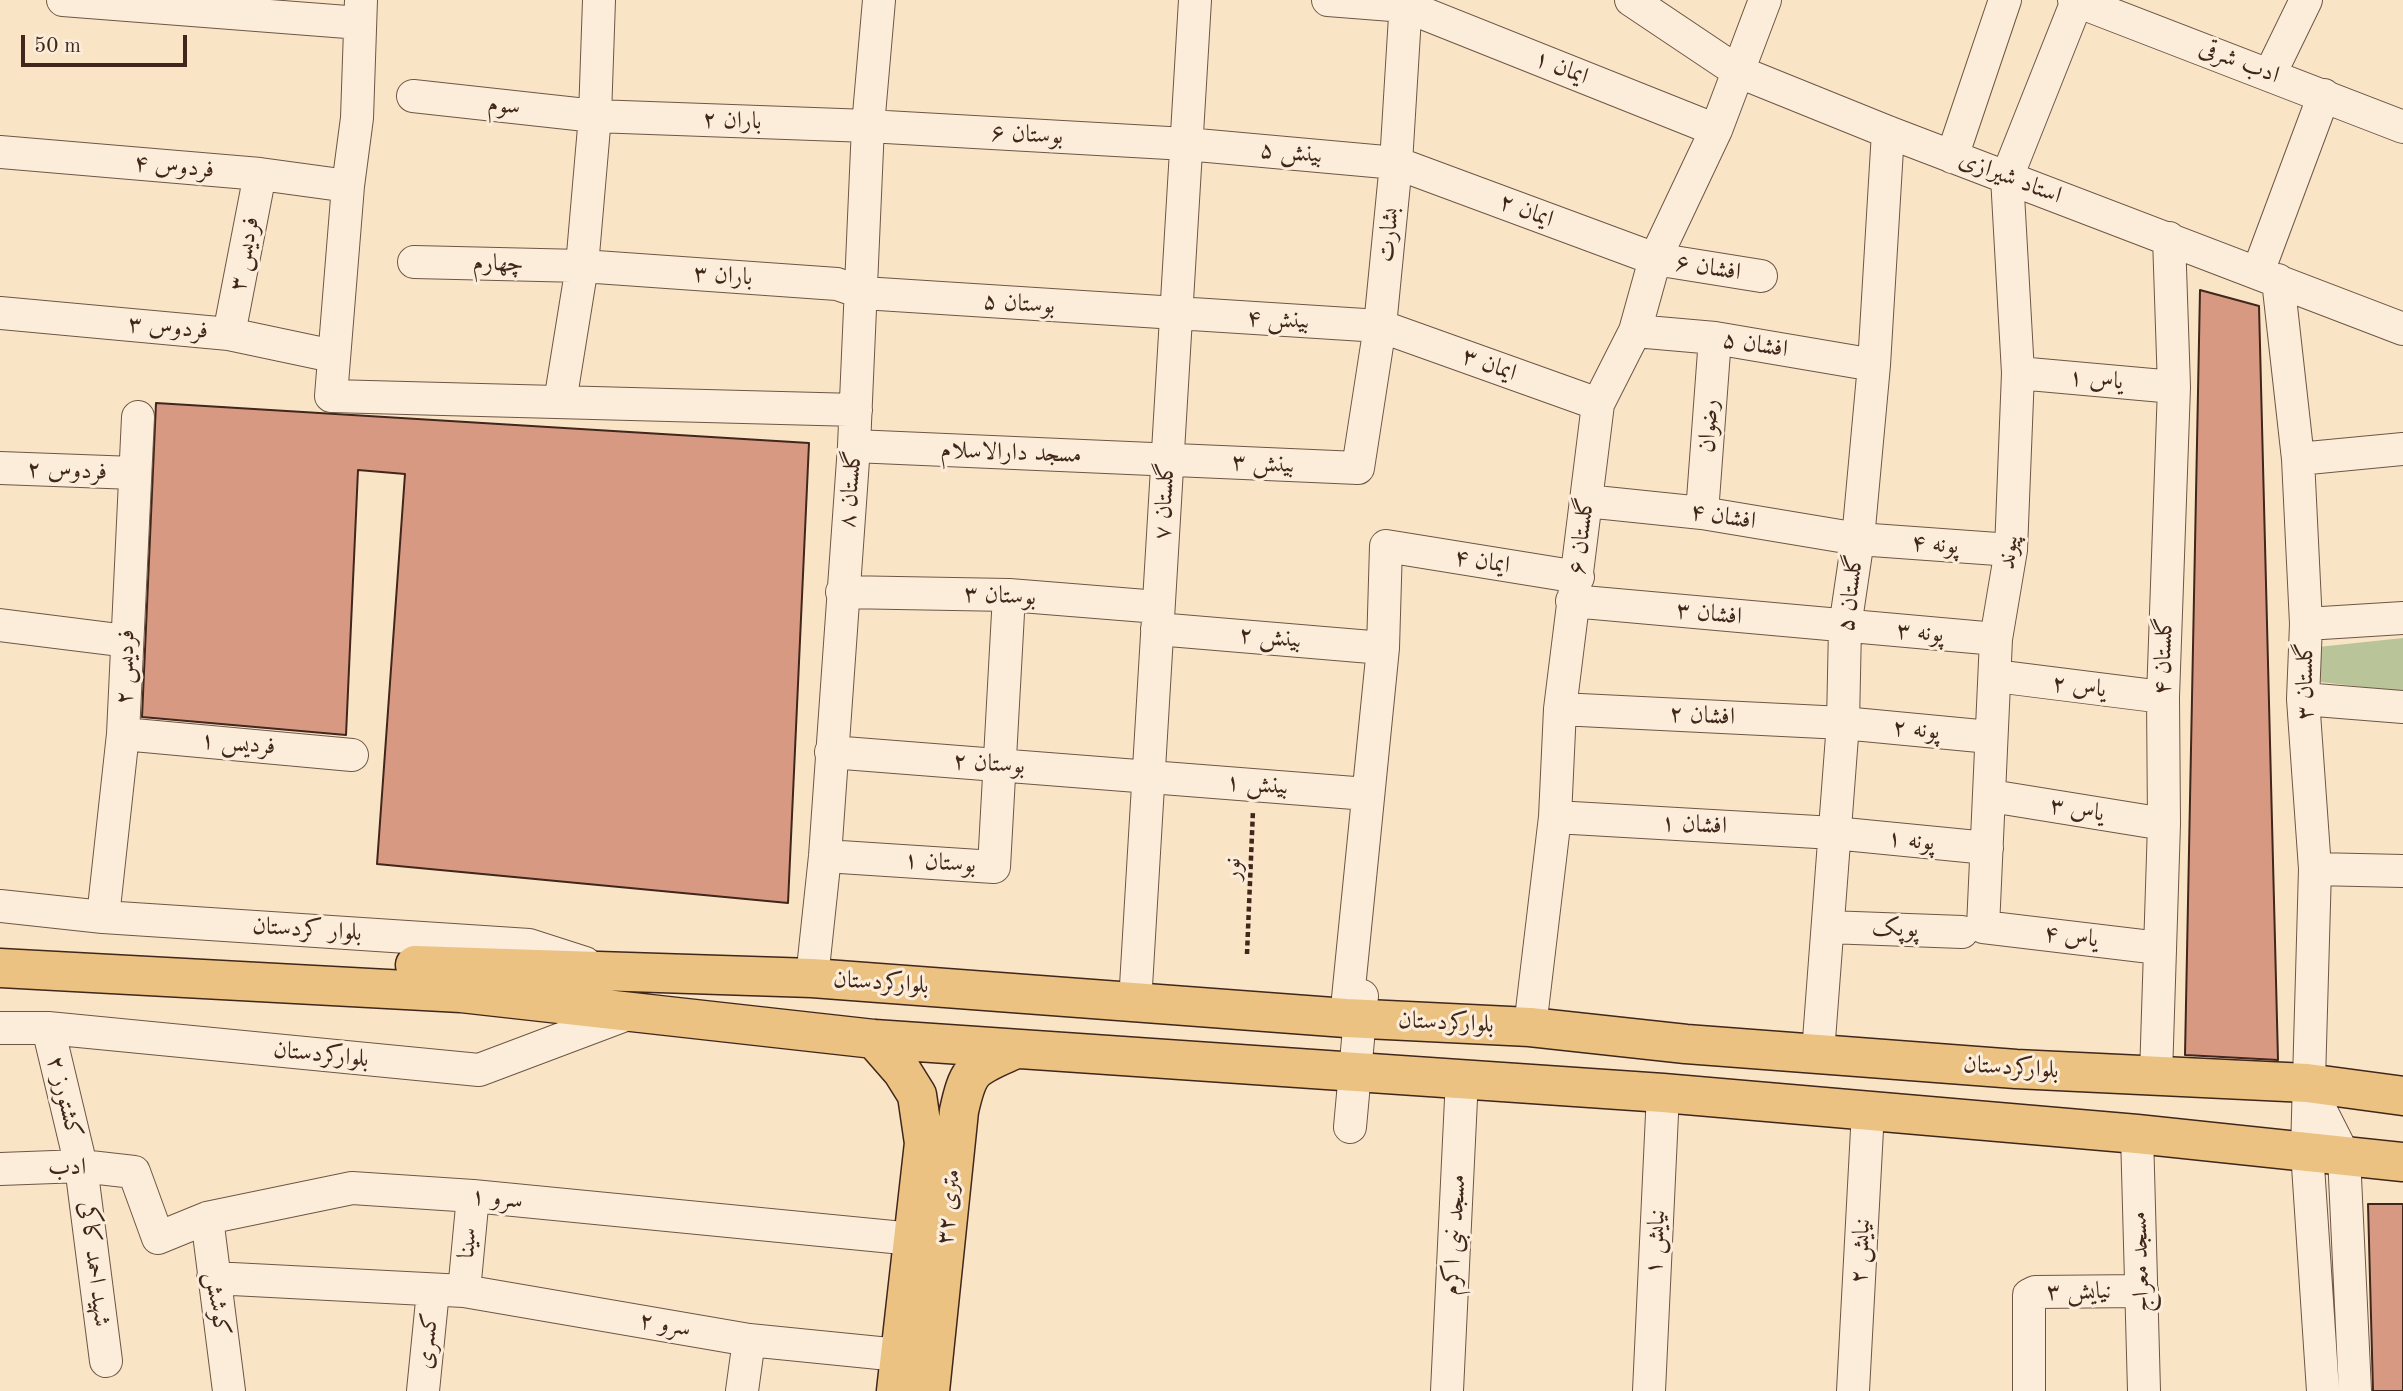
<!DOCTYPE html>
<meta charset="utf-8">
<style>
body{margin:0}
#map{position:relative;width:2403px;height:1391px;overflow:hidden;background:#f9e4c6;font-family:"Old Standard TT",serif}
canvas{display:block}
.scale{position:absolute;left:21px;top:35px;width:166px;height:32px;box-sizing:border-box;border:4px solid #40261b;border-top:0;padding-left:9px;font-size:21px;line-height:24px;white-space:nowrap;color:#40261b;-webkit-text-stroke:5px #fbedda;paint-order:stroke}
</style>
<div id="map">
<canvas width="2403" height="1391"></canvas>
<div class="scale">50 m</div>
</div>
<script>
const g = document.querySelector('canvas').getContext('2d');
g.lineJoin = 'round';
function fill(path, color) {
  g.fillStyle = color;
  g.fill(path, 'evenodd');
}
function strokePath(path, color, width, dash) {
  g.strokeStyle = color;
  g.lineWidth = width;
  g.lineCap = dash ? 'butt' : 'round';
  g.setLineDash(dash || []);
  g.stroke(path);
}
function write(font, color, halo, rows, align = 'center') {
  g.font = font + ' "Old Standard TT",Amiri,serif';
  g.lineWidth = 6;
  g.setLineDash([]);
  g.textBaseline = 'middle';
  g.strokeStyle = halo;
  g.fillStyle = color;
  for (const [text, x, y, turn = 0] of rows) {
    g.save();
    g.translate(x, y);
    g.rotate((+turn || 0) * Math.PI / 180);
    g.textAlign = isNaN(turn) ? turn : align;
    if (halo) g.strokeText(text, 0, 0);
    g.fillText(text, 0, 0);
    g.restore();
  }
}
const green = new Path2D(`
 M 2403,638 L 2403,692 L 2321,682 L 2318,647 Z`);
const building = new Path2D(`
 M 2200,290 L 2259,306 L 2278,1060 L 2185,1055 Z
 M 156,403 L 809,443 L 788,903 L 377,864 L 405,474 L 358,470 L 346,735 L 142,717 Z
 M 2368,1204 L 2403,1204 L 2403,1391 L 2373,1391 Z`);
const path = new Path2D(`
 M 1247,954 L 1253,810`);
const minor = new Path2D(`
 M 63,0 L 360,23
 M 361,0 L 357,118 L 348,186 L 331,396 L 856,410
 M 1328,0 L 1405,6 L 1716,130
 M 1631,0 L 1737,71 L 1888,132 L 2403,329
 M 2074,0 L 2403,127
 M 2077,1 L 2007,177 L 2018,373 L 2011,550 L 1996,639 L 1983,927 L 2159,948
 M 2270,74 L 2306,0
 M 413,96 L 595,116 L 868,126 L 1186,144 L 1396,163 L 1655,259 L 1761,276
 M 0,152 L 260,174 L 348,186
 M 1952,157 L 2005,0
 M 414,262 L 582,266 L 837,284 L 863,293 L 1380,326 L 1598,404
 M 2258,272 L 2324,95
 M 2278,280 L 2298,459 L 2306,624 L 2303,699 L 2315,869 L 2307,1151 L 2323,1391
 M 0,313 L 229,334 L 333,356
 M 1635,331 L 1715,338 L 1874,365
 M 229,334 L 260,174
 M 2018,373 L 2174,387
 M 560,402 L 582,266 L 595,116 L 599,0
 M 854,446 L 1358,468 L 1380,326 L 1396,163 L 1406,0
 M 2298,459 L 2403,449
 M 0,468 L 134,473
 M 1586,501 L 1702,513 L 1858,539 L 2011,550
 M 1702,513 L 1715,338
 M 842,592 L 1009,595 L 1158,607
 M 1572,601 L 1996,639
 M 2306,624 L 2403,618
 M 0,625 L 127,641
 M 1157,629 L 1383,648
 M 1996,676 L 2163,697
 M 2303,699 L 2403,707
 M 1560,709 L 1843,723 L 1990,737
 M 123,734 L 352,755
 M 831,752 L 1367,794
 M 1991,796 L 2164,824
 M 1555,817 L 1834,833 L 1987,848
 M 825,856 L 994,867 L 1009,595
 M 2315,869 L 2403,871
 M 0,906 L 103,917 L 529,945 L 585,963
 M 103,917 L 123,734 L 138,417
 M 1828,927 L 1962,932
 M 812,978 L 825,856 L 854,446 L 868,126 L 879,0
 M 1135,1003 L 1195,0
 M 1346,1018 L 1383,648 L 1386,546 L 1578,577
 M 1530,1027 L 1555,817 L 1560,709 L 1598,404 L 1635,331 L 1655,259 L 1716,130 L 1765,0
 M 0,1028 L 48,1028 L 479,1070 L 633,1012
 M 48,1028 L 81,1166 L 106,1361
 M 1818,1053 L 1843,723 L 1845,627 L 1858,539 L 1874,365 L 1888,132
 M 2156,1075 L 2164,824 L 2163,697 L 2174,387 L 2169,238
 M 2310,1089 L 2344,1156 L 2355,1391
 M 1350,1127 L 1362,996
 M 2137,1134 L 2144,1391
 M 0,1169 L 81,1166 L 134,1172 L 158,1238 L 207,1218 L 352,1188 L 473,1196 L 913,1239
 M 207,1218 L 229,1391
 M 213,1278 L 464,1291 L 749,1340 L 899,1355
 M 464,1291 L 473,1196
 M 423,1391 L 433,1291
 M 742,1391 L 749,1340
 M 1447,1391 L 1462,1078
 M 1649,1391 L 1663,1093
 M 1853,1391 L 1868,1111
 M 2029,1391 L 2029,1295 L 2035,1292 L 2142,1291`);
const major = new Path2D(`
 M 415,965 L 812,978 L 1346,1018 L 1530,1027 L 1686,1044 L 2016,1069 L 2307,1083 L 2403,1096
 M 0,968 L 461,993 L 874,1039 L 1663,1093 L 2137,1134 L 2403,1162
 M 874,1039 L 902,1071 L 917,1095 L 924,1143 L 896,1391
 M 930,1391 L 959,1111 C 969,1066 973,1069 1013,1050`);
const streetNames = [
 ["ادب شرقی",2239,62,21],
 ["ایمان ۱",1561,68,22],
 ["سوم",504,106,6],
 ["باران ۲",732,121,2],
 ["بوستان ۶",1027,135,3],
 ["بینش ۵",1291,153,5],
 ["فردوس ۴",174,167,5],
 ["استاد شیرازی",2010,178,21],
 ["ایمان ۲",1526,211,21],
 ["بشارت",1389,235,-84],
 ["فردیس ۳",245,254,-79],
 ["چهارم",498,264,1],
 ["افشان ۶",1708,268,9],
 ["باران ۳",723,276,4],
 ["بوستان ۵",1019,304,4],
 ["بینش ۴",1278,320,3],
 ["فردوس ۳",168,328,5],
 ["افشان ۵",1755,345,9],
 ["ایمان ۳",1489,365,20],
 ["یاس ۱",2096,380,5],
 ["رضوان",1709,426,-86],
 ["مسجد دارالاسلام",1011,453,2],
 ["بینش ۳",1263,464,3],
 ["فردوس ۲",67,471,2],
 ["گلستان ۸",851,489,-85],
 ["گلستان ۷",1165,501,-87],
 ["افشان ۴",1723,517,9],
 ["گلستان ۶",1582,536,-83],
 ["پونه ۴",1935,545,4],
 ["پیوند",2009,552,-84],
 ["ایمان ۴",1482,562,9],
 ["گلستان ۵",1851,593,-83],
 ["بوستان ۳",1000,596,3],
 ["افشان ۳",1709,614,6],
 ["پونه ۳",1920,633,5],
 ["بینش ۲",1270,638,5],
 ["گلستان ۴",2164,656,-88],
 ["فردیس ۲",126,667,-88],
 ["گلستان ۳",2306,681,-90],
 ["یاس ۲",2079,687,7],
 ["افشان ۲",1702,716,3],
 ["پونه ۲",1916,730,5],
 ["فردیس ۱",238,744,5],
 ["بوستان ۲",989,764,4],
 ["بینش ۱",1257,785,4],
 ["یاس ۳",2077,810,9],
 ["افشان ۱",1694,825,3],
 ["پونه ۱",1911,841,6],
 ["بوستان ۱",940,863,4],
 ["نور",1233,869,-88],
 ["پوپک",1895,929,2],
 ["بلوار کردستان",307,930,4],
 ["یاس ۴",2071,937,7],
 ["بلوارکردستان",881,983,4],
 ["بلوارکردستان",1446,1023,3],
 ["بلوارکردستان",321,1055,6],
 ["بلوارکردستان",2011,1068,4],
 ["کشتورز ۲",64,1097,76],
 ["ادب",67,1168],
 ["سرو ۱",497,1199,5],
 ["۳۲ متری",949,1207,-84],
 ["مسجد نبی اکرم",1455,1235,-87],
 ["نیایش ۱",1656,1242,-87],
 ["سینا",468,1243,-85],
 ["نیایش ۲",1861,1251,-87],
 ["مسجد معراج",2141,1262,-92],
 ["شهید احمد کاکی",94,1264,83],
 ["نیایش ۳",2079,1292,-1],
 ["کوشش",217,1304,82],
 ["سرو ۲",665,1325,10],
 ["کسری",428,1341,-84]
];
fill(green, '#b9c598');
fill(building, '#d89983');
strokePath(building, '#40261b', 2);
strokePath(minor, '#6e5646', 34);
strokePath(major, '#40261b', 41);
strokePath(path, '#40261b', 4.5, [5, 3.5]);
strokePath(minor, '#fbedda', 32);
strokePath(major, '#ecc283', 38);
write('24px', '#40261b', '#fbedda', streetNames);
</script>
